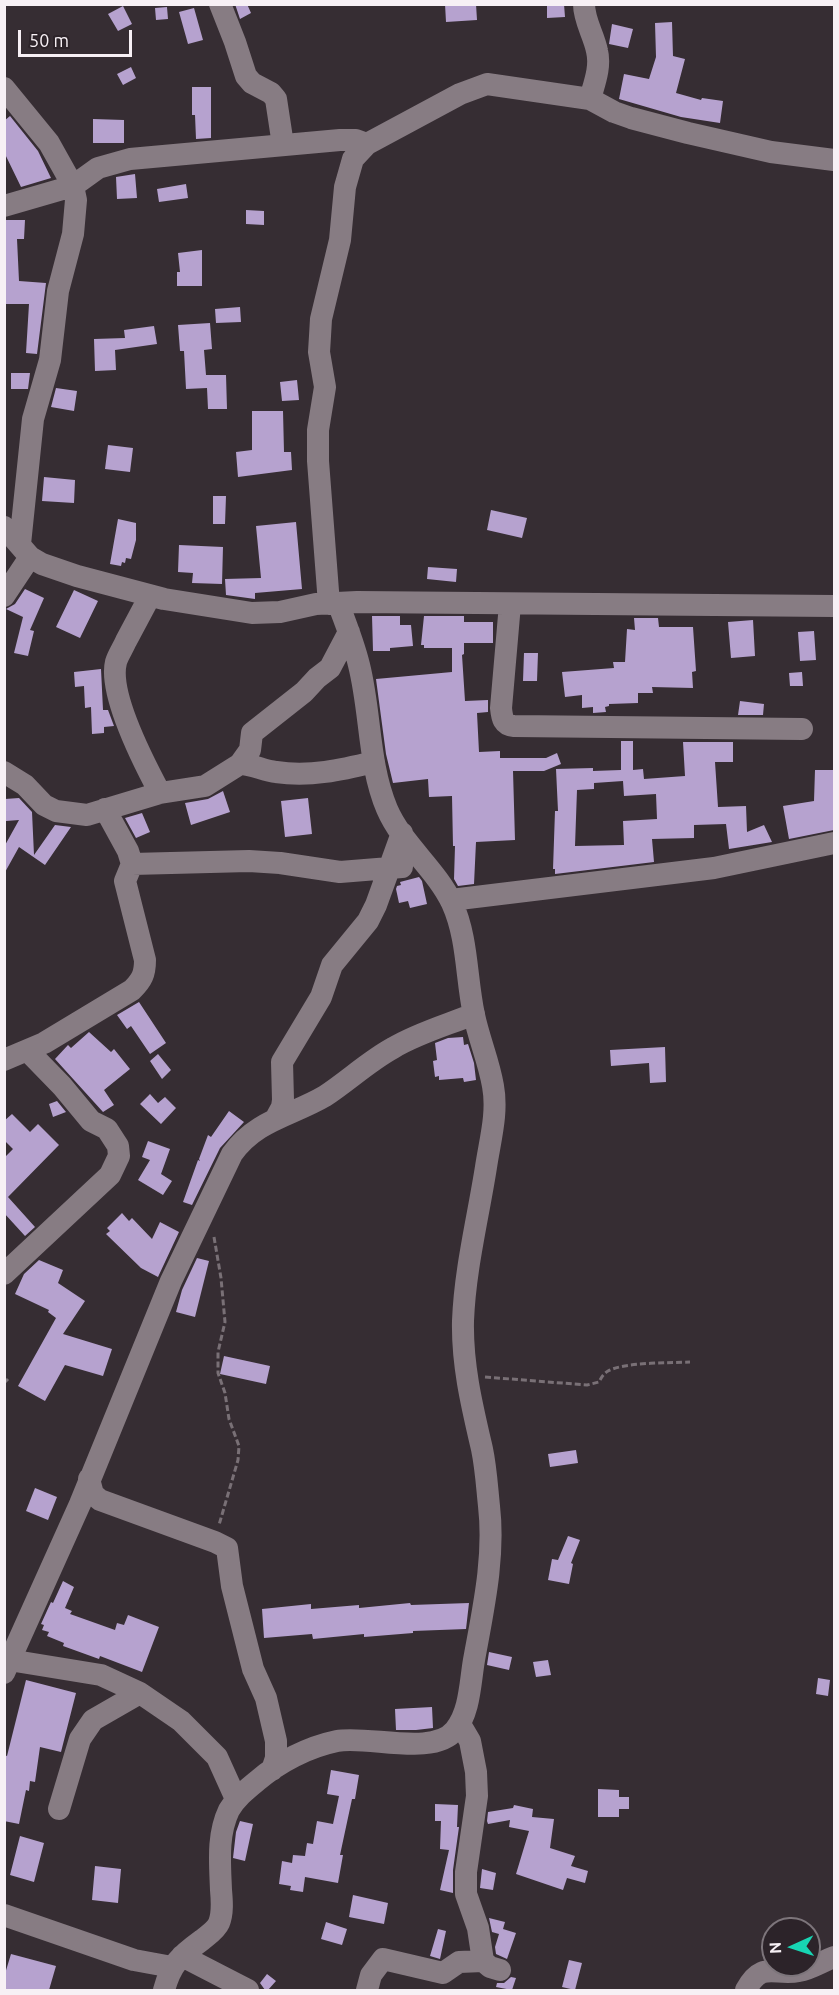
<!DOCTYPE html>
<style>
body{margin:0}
#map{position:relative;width:839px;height:1995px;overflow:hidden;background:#362d33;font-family:Ubuntu,sans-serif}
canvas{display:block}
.frame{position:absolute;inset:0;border:6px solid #f7f0f5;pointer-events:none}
.north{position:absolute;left:761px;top:1917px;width:60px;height:60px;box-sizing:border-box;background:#2c2329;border:2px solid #7d757b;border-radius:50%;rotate:267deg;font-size:16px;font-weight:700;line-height:24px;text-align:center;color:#f7f0f5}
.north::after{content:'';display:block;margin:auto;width:21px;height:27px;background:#17d5b3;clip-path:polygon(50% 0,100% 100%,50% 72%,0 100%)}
.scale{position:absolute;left:18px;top:30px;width:114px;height:27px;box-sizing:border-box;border:3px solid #f7f0f5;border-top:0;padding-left:8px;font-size:18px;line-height:21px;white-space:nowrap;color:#f7f0f5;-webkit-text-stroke:4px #2c2329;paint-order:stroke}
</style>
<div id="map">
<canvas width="839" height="1995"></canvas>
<div class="frame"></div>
<div class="north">N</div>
<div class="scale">50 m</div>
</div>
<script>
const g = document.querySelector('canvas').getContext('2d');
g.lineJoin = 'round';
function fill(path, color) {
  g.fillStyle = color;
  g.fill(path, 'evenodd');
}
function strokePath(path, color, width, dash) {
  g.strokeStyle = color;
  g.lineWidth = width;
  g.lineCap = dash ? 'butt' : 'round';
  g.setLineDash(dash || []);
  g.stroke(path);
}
const building = new Path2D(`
 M 235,4 L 247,4 L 251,13 L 240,19 Z
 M 445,4 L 476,4 L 477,20 L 446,22 Z
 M 547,4 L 564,4 L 565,17 L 547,18 Z
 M 123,6 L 132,24 L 118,31 L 108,14 Z
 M 167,7 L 168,19 L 156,20 L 155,8 Z
 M 194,8 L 203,40 L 188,44 L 179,12 Z
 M 672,22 L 673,56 L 685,59 L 676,93 L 701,100 L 702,98 L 723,101 L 720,123 L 681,117 L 619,99 L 624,74 L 649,79 L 656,57 L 655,23 Z
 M 612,24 L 633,29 L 628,48 L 609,44 Z
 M 131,67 L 136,78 L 123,85 L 117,74 Z
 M 192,87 L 211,87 L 211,138 L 196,139 L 195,115 L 192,115 Z
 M 10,116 L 38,151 L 51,178 L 21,187 L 4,152 L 4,121 Z
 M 93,119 L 124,120 L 124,143 L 93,143 Z
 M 135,174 L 137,198 L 117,199 L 116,177 Z
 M 186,184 L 188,198 L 159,202 L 157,189 Z
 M 246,210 L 264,211 L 264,225 L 246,224 Z
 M 4,220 L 25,220 L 24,239 L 17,239 L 19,281 L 46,283 L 37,354 L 26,353 L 29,304 L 4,304 Z
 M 202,250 L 202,286 L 177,286 L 177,272 L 180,272 L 178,253 Z
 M 240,307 L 241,322 L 216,323 L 215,309 Z
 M 210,323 L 212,349 L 204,350 L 206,375 L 226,375 L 227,409 L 208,409 L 207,388 L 186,389 L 184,351 L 180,351 L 178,325 Z
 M 154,326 L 157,344 L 115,350 L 116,370 L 95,371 L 94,339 L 125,338 L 124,330 Z
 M 11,373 L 30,373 L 28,389 L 11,389 Z
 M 297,380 L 299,400 L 282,401 L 280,382 Z
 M 56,388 L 77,391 L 74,411 L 51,407 Z
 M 252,411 L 283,411 L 284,452 L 291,452 L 292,470 L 238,477 L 236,452 L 252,450 Z
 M 108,445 L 133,448 L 130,472 L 105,469 Z
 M 44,477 L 75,480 L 74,503 L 42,501 Z
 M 213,496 L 226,496 L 225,524 L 213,524 Z
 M 491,510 L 527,518 L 522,538 L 487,530 Z
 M 118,519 L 136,523 L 136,540 L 131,559 L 126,558 L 125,563 L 122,562 L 121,566 L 110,564 Z
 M 296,522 L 302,589 L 255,593 L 255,599 L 226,595 L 225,579 L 261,578 L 256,526 Z
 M 179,545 L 223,547 L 222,584 L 192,583 L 193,573 L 178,572 Z
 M 428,567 L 457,569 L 456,582 L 427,579 Z
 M 25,589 L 44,598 L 30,630 L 34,631 L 28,656 L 14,653 L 23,617 L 6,609 L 15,604 Z
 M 74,590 L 98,601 L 80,638 L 56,627 Z
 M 372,616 L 400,616 L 400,625 L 411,625 L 413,646 L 390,648 L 390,651 L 373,651 Z
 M 424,616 L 464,616 L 464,622 L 493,622 L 493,643 L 464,643 L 464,654 L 462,655 L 465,701 L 488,700 L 488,712 L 477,713 L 479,752 L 500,751 L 500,758 L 546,758 L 557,753 L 561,764 L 544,771 L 513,771 L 515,840 L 476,842 L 474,884 L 458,886 L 454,879 L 455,846 L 453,846 L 452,796 L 429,797 L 428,779 L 393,783 L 386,754 L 376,679 L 452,672 L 452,648 L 424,648 L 424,645 L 421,645 Z
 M 634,618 L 658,618 L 659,627 L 693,627 L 696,671 L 692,672 L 693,688 L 652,687 L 653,693 L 638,693 L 638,703 L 609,704 L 609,706 L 605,707 L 606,712 L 593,713 L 593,707 L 582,708 L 582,695 L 565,697 L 562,672 L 614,668 L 613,662 L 625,662 L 627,629 L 635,630 Z
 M 753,620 L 755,656 L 731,658 L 728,622 Z
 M 814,631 L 816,660 L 800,661 L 798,632 Z
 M 524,653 L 538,653 L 537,681 L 523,681 Z
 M 101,669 L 103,710 L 108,710 L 114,726 L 104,727 L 104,733 L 92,734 L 91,707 L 85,708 L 84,686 L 75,687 L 74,672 Z
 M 802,672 L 803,686 L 790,686 L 789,673 Z
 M 740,701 L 764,704 L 763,715 L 738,715 Z
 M 621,741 L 633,741 L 633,770 L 643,769 L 644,779 L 685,776 L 683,742 L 733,742 L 733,762 L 715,762 L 718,807 L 746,806 L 747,832 L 764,825 L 772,842 L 729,849 L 726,824 L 694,825 L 694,838 L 652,839 L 654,862 L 555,874 L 555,869 L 553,869 L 555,811 L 558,811 L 556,769 L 593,768 L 593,771 L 621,770 ZM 623,781 L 624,796 L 656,794 L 657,819 L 623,821 L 624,845 L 575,846 L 577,790 L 594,789 L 594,783 Z
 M 815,770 L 834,770 L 834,830 L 789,839 L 783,806 L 814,801 Z
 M 223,791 L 230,812 L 191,825 L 185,803 L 208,799 Z
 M 19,798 L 32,812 L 34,855 L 55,825 L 71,827 L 45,865 L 19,847 L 4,874 L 4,847 L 19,820 L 6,821 L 5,799 Z
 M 308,798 L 312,834 L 285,837 L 281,801 Z
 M 142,813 L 150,832 L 136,838 L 125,818 Z
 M 419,877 L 422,881 L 427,904 L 410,908 L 408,901 L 399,903 L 396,889 L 397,886 L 401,885 L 400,882 Z
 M 139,1002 L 166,1043 L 150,1054 L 131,1026 L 127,1029 L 117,1015 Z
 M 89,1032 L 111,1052 L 114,1049 L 130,1069 L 104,1090 L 114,1105 L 103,1112 L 55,1059 L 68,1045 L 71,1048 Z
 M 463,1037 L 464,1045 L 468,1044 L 474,1063 L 476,1080 L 464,1082 L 463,1078 L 439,1080 L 439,1076 L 435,1077 L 433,1061 L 437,1060 L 435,1043 L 448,1038 Z
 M 665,1047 L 666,1082 L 650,1083 L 649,1063 L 611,1066 L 610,1050 Z
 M 158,1054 L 171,1070 L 162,1079 L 150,1061 Z
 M 150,1094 L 158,1103 L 165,1097 L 176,1108 L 161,1124 L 140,1104 Z
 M 57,1101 L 66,1112 L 53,1117 L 49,1104 Z
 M 229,1111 L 244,1122 L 220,1148 L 192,1205 L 183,1202 L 198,1160 L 200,1161 L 199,1159 L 208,1135 L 211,1137 Z
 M 12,1114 L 30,1132 L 38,1124 L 59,1145 L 8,1197 L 35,1227 L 25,1236 L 4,1213 L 4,1158 L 13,1149 L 4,1140 L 4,1121 Z
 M 148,1141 L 170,1149 L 161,1174 L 172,1181 L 163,1195 L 138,1180 L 150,1160 L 142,1157 Z
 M 122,1213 L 129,1221 L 132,1218 L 152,1239 L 160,1222 L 179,1232 L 158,1277 L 141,1268 L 106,1234 L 110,1231 L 107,1228 Z
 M 197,1258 L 209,1261 L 195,1317 L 176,1312 L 182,1290 Z
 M 39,1260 L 63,1270 L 58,1283 L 85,1301 L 63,1334 L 112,1349 L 103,1376 L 65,1365 L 45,1401 L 18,1386 L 56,1318 L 48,1312 L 49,1310 L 15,1294 L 24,1274 Z
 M 224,1356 L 270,1366 L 266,1384 L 220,1374 Z
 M 576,1450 L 578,1463 L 550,1467 L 548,1454 Z
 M 35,1488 L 57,1497 L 48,1520 L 26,1511 Z
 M 568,1536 L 580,1540 L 571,1563 L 573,1564 L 569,1584 L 548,1580 L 552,1559 L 558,1560 Z
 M 63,1581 L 74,1587 L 65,1608 L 72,1611 L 70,1614 L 115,1630 L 117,1623 L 124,1625 L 128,1615 L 159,1627 L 142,1672 L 100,1656 L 99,1659 L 63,1646 L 64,1643 L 47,1636 L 49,1632 L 42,1630 L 44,1625 L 41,1624 L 51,1602 L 53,1603 Z
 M 410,1603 L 411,1605 L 469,1603 L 466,1629 L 413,1631 L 413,1633 L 364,1637 L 364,1634 L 313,1639 L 312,1634 L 264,1638 L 262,1609 L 311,1604 L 311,1609 L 359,1605 L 359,1608 Z
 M 489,1652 L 512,1657 L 509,1670 L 487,1665 Z
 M 548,1660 L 551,1675 L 536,1677 L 533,1662 Z
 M 818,1678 L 830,1680 L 828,1696 L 816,1694 Z
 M 26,1680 L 76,1693 L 61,1752 L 40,1747 L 35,1782 L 30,1781 L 29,1791 L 26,1790 L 19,1824 L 4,1821 L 4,1755 L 7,1756 Z
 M 432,1707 L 433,1728 L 416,1730 L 396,1730 L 395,1709 Z
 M 331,1770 L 359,1775 L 355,1799 L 352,1799 L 340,1855 L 343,1855 L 338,1883 L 305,1877 L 303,1892 L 290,1890 L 291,1886 L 279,1884 L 282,1861 L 292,1863 L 293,1855 L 305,1856 L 307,1843 L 313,1844 L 317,1821 L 333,1824 L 339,1796 L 327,1794 Z
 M 598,1789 L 619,1790 L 619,1797 L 629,1797 L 629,1809 L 619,1809 L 619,1817 L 598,1817 Z
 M 435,1804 L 458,1805 L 457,1827 L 459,1827 L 453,1870 L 453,1893 L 440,1890 L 449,1850 L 440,1849 L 441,1821 L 435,1821 Z
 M 514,1805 L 533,1809 L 532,1817 L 554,1819 L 550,1848 L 575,1856 L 571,1866 L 588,1871 L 585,1883 L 567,1878 L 563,1890 L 516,1874 L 529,1831 L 509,1827 L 510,1820 L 488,1824 L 487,1821 L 488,1812 L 513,1808 Z
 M 240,1821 L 253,1824 L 245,1861 L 233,1858 L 236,1832 Z
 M 20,1836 L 44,1843 L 34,1882 L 10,1875 Z
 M 95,1866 L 121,1869 L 118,1903 L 92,1900 Z
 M 482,1869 L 496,1873 L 493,1890 L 480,1888 Z
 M 353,1895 L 388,1903 L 384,1924 L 349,1917 Z
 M 489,1918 L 505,1922 L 503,1929 L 516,1933 L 507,1959 L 496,1954 L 495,1947 L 499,1934 L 492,1932 Z
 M 326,1922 L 347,1929 L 342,1945 L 321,1939 Z
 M 438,1929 L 446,1931 L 440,1959 L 430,1956 Z
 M 11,1954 L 56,1966 L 49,1990 L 4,1990 L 4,1977 Z
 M 569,1960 L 582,1963 L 575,1990 L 562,1987 Z
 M 267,1974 L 276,1981 L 268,1990 L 265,1990 L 260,1983 Z
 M 511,1977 L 516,1978 L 512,1990 L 496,1987 L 497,1983 L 504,1983 Z`);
const path = new Path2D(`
 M 214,1237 L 221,1278 L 225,1322 L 218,1352 L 218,1373 L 225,1393 L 229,1419 L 239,1446 L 238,1460 L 219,1525
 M 485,1377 L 587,1385 L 599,1382 C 601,1378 603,1374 608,1371 C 624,1362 670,1363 690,1362
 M 4,1383 L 8,1379`);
const minor = new Path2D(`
 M 220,4 L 235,42 L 246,76 L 252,83 L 271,93 L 276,99 L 283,145
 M 584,4 C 584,21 594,35 597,51 C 601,67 594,84 590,99
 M 4,88 L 49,143 L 73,186 L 76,200 L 73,234 L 58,291 L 50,360 L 33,419 L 20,544
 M 4,206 L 73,186 L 98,168 L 130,159 L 340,140 L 356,140 L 367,144
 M 4,527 L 30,557 L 42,564 L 77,576 L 164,599 L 252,613 L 280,612 L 316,604 L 357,602 L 834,606
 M 4,596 L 30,557
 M 150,596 C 142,611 134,626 126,641 C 123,648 118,655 116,662 C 108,694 145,765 160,793
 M 329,604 L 318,461 L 318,430 L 325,387 L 319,352 L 320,336 L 321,319 L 340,240 L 345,187 L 353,159 L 367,144 L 460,94 L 487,84 L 590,99 L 614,112 L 631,118 L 688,133 L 771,152 L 834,160
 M 510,604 L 501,708 C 502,718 503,725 514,726 L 802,729
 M 240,764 L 250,750 L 252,733 L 304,692 L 317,678 L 330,668 L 349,632
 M 4,772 L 25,785 L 44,805 L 56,811 L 87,815 L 160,793 L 205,786 L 240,764 C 252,764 264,771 276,772 C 310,777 341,770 374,762
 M 132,864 L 249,861 L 280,863 L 340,872 L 402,867
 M 451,900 L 714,868 L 834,843
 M 4,1060 L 44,1043 L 132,990 C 142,980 145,974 145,960 L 125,881 L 132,864 L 128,851 L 105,809
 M 276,1118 L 282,1107 L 283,1100 L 282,1062 L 321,997 L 332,965 L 368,921 L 376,905 L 402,833
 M 4,1274 L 110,1175 L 119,1156 L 118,1146 L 107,1129 L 91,1121 L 62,1086 L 28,1051
 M 89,1479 L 93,1494 L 100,1500 L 215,1542 L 227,1548 L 232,1586 L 253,1669 L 266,1698 L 276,1741 L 276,1758 L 272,1770
 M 9,1660 L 101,1675 L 140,1693 L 181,1721 L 217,1757 L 236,1799
 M 4,1673 L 80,1504 L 171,1281 L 232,1154 C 256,1120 291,1116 325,1096 C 348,1081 369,1061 393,1048 C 418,1033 447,1025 474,1014
 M 460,1724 L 470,1741 L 476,1772 L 477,1796 L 466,1872 L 466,1894 L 478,1928 L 483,1961 L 490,1967 L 500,1970
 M 59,1809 L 80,1739 L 93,1720 L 140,1693
 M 4,1915 L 134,1960 L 172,1967
 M 182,1956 L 248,1990
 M 164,1990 C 171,1964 180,1956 202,1940 C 208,1935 216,1930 219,1923 C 223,1913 222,1901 221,1890 C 220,1863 217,1835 229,1810 C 236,1798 246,1790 257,1781 C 279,1762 308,1747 337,1741 C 368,1735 434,1757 455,1730 C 470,1712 470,1683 474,1660 C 483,1610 495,1558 489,1506 C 487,1487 486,1468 482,1449 C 472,1406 462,1365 463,1321 C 465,1269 478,1218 486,1167 C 490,1140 498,1113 493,1086 C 489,1062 479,1039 474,1015 C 466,978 468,938 452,903 C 436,869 402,844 387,809 C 368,764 371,713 359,665 C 354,644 346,624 338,603
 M 367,1990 L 371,1975 L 383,1959 L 443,1973 L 459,1962 L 483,1961
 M 746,1990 C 762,1960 774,1976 799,1971 C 811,1969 823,1961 834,1957`);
fill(building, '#b6a2cf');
strokePath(path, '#797076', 3, [6, 3]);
strokePath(minor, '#877c83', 22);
</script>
